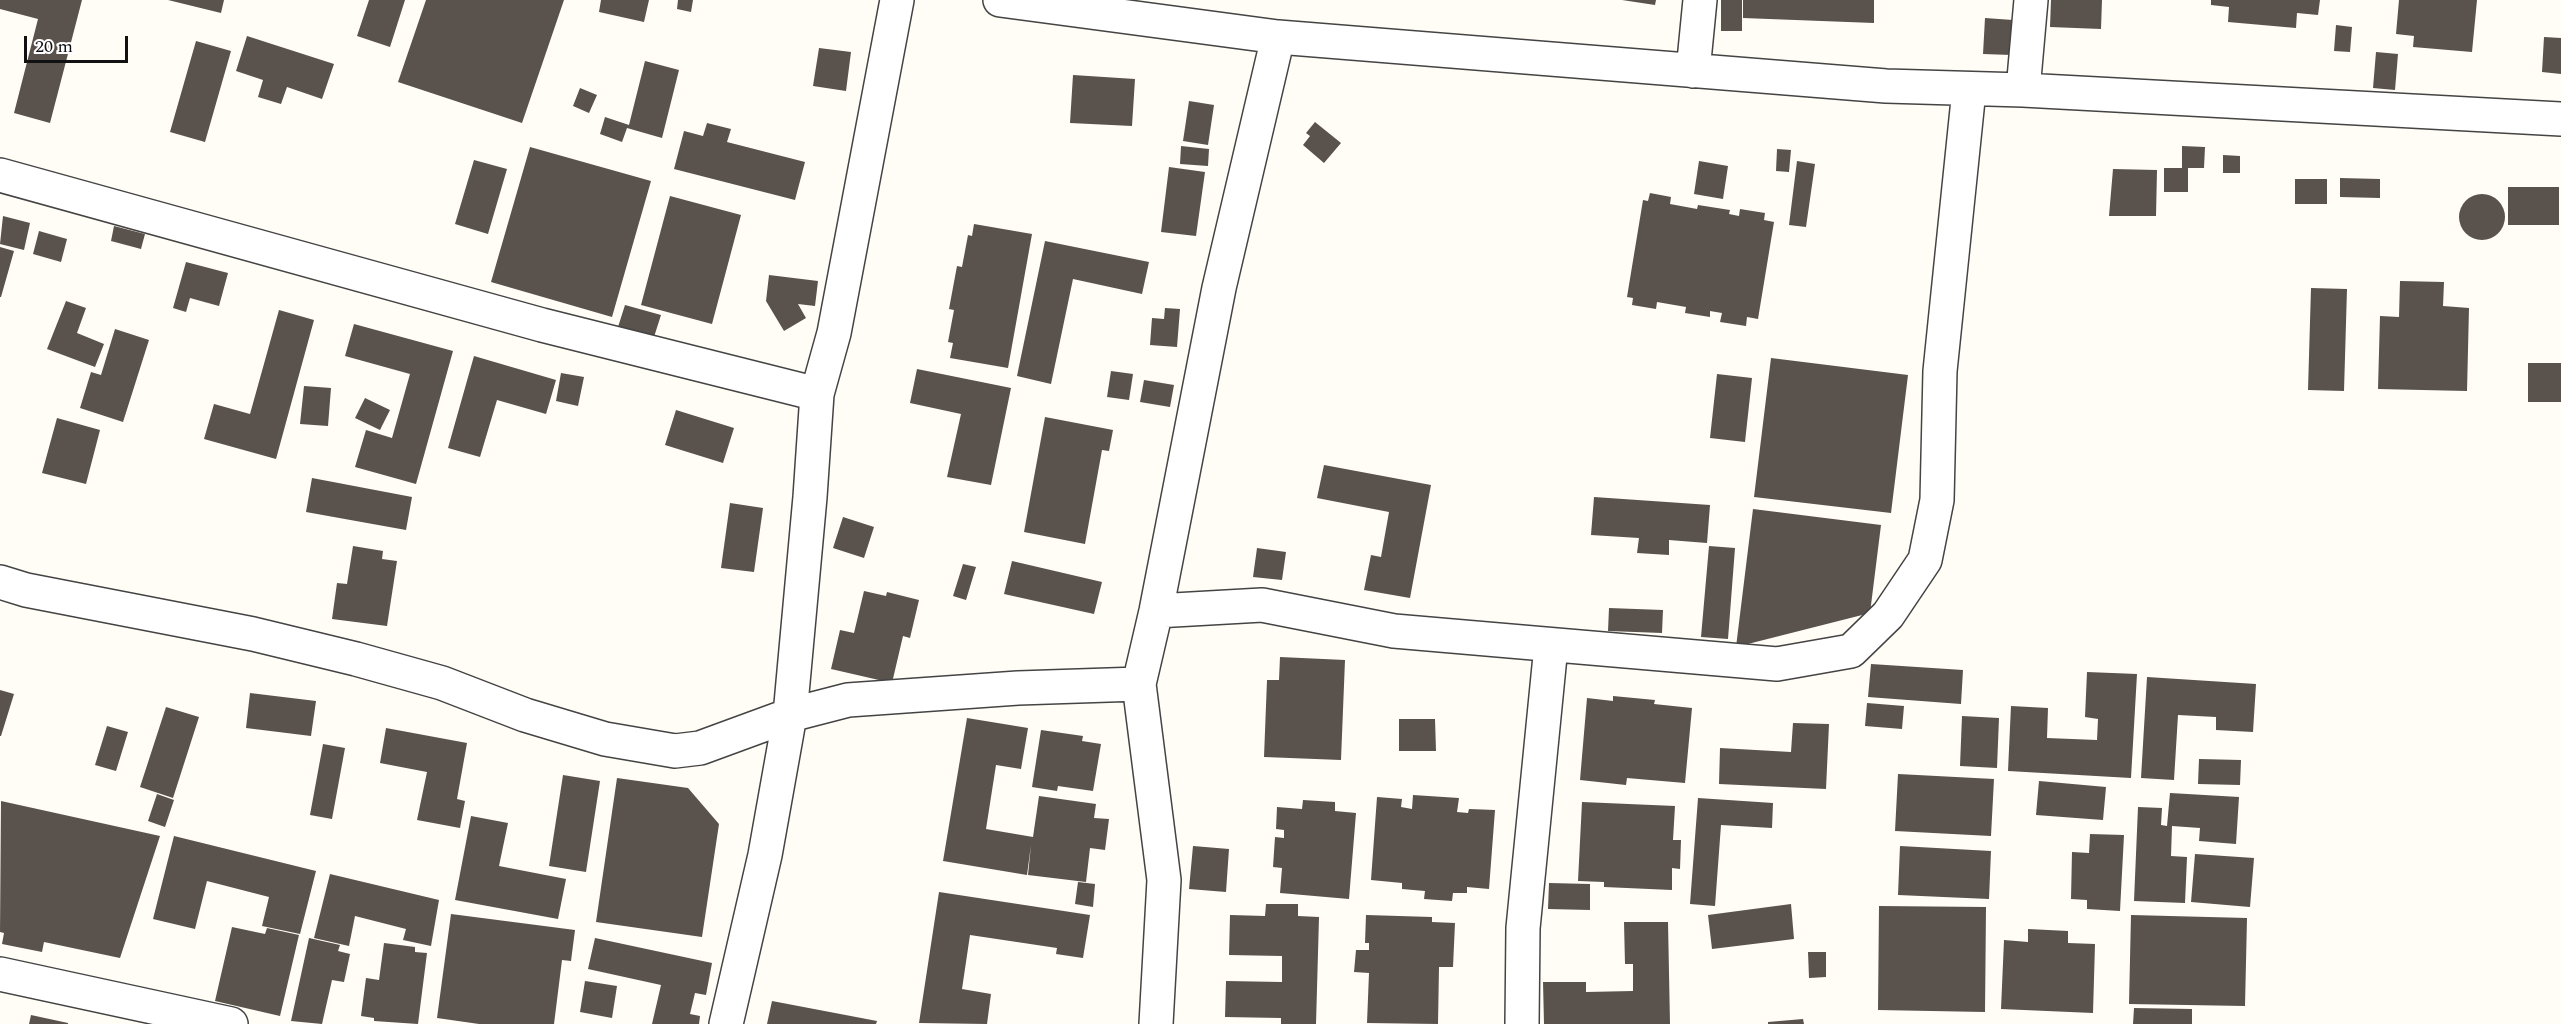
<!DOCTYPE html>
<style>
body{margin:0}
#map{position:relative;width:2561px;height:1024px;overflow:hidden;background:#fffdf5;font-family:Spectral,serif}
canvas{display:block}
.scale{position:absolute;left:24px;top:36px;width:104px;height:27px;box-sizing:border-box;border:3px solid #111;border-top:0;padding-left:8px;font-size:18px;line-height:21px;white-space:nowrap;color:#111;-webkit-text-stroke:4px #fff;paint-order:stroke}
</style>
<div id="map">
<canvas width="2561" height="1024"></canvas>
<div class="scale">20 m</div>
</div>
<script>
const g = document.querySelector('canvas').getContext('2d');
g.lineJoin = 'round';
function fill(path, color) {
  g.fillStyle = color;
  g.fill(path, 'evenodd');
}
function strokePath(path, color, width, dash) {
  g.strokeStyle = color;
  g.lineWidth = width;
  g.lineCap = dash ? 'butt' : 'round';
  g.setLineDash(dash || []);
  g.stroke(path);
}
const building = new Path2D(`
 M 0,0 L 82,0 L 50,123 L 14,113 L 38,19 L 0,9 Z
 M 168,0 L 224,0 L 221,13 Z
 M 369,0 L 405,0 L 390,47 L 357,36 Z
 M 426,0 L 564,0 L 522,123 L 398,82 Z
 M 601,0 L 649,0 L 644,22 L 599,12 Z
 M 678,0 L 693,0 L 691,12 L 677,9 Z
 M 1622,0 L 1656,0 L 1655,5 Z
 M 1721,0 L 1742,0 L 1742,31 L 1721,31 Z
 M 1743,0 L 1874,0 L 1874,23 L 1743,18 Z
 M 2051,0 L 2102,0 L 2101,29 L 2050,27 Z
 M 2211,0 L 2320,0 L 2318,15 L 2297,13 L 2296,28 L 2228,22 L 2229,7 L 2211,5 Z
 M 2399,0 L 2477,0 L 2472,52 L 2413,47 L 2414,36 L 2396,34 Z
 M 1985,18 L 2013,20 L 2011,55 L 1983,54 Z
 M 2336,25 L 2352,27 L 2350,52 L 2334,51 Z
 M 247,36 L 334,64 L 322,99 L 287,87 L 281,104 L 258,97 L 263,80 L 236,71 Z
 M 2544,37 L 2561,38 L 2561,74 L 2542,72 Z
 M 196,41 L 231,51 L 205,142 L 170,132 Z
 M 819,48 L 851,52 L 846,91 L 813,86 Z
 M 2376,52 L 2398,54 L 2395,90 L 2373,88 Z
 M 645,61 L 679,70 L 662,138 L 627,128 L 622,142 L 600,134 L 605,117 L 629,125 Z
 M 1073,75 L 1135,79 L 1132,126 L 1070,123 Z
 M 580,88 L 597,95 L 589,113 L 573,106 Z
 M 1189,101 L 1214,105 L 1208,145 L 1183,141 Z
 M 1315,122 L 1341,143 L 1324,163 L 1303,145 L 1310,136 L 1306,133 Z
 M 707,123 L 731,129 L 727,142 L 805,162 L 795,200 L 674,169 L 684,131 L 703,136 Z
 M 1181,146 L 1209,149 L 1208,166 L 1180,164 Z
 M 2182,146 L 2205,147 L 2204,168 L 2188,168 L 2188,192 L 2164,192 L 2164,168 L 2182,168 Z
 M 530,147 L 651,181 L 612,317 L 491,282 Z
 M 1777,149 L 1791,150 L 1789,172 L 1776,171 Z
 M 2223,155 L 2240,156 L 2240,173 L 2223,173 Z
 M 474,160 L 507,169 L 488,234 L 455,224 Z
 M 1699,161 L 1728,166 L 1723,199 L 1694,194 Z
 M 1797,161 L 1815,164 L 1806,227 L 1789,225 Z
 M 1169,167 L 1205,172 L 1196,236 L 1161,232 Z
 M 2113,169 L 2157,170 L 2156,216 L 2109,216 Z
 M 2340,178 L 2380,179 L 2380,198 L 2340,197 Z
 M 2295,179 L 2327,179 L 2327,204 L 2295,204 Z
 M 2508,187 L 2559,187 L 2559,225 L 2508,225 Z
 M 1650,193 L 1671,197 L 1670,204 L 1697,209 L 1698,205 L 1730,210 L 1729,214 L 1739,216 L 1740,209 L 1765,213 L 1764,220 L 1774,222 L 1758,319 L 1747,317 L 1746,326 L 1720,322 L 1722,313 L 1710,311 L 1710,317 L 1685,313 L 1686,307 L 1657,302 L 1656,309 L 1632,305 L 1633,298 L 1627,297 L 1643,200 L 1648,201 Z
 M2459 217a23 23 0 1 1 46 0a23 23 0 1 1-46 0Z
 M 670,196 L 741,215 L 712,324 L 641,305 Z
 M 3,216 L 30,223 L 24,250 L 0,244 Z
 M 974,224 L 1032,234 L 1008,368 L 950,358 L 953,343 L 948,342 L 954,310 L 949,309 L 957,266 L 962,267 L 968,235 L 972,236 Z
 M 114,226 L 145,234 L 141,249 L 111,241 Z
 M 39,231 L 67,239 L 61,262 L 33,254 Z
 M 1045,241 L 1149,262 L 1142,294 L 1073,279 L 1051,384 L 1017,376 Z
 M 0,247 L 14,251 L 1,297 L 0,297 Z
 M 186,262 L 228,273 L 219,306 L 190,298 L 186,312 L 173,308 Z
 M 769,275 L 818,281 L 815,306 L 798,304 L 806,318 L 784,331 L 766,301 Z
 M 2400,281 L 2444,282 L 2443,306 L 2469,308 L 2467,391 L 2378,389 L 2380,316 L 2399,317 Z
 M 2311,288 L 2347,289 L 2344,391 L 2308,390 Z
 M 66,301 L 86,308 L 77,333 L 104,344 L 95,367 L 47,349 Z
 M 625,305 L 661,315 L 654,337 L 618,327 Z
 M 1165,308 L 1180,309 L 1177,347 L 1150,345 L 1152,318 L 1164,319 Z
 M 279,310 L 314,320 L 276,459 L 204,439 L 214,404 L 250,414 Z
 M 354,324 L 453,351 L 416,484 L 355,467 L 366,430 L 392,438 L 410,374 L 345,356 Z
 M 115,329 L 149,340 L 123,422 L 80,408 L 91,372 L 101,375 Z
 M 474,356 L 556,380 L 546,414 L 497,400 L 480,457 L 448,448 Z
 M 1771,358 L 1908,375 L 1891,513 L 1754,497 Z
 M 2528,363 L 2561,363 L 2561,402 L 2528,402 Z
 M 917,369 L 1011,388 L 991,485 L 947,477 L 961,414 L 910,403 Z
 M 1111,371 L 1133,374 L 1129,400 L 1107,397 Z
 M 561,373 L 584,377 L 578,406 L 556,401 Z
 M 1717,374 L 1752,378 L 1745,442 L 1710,438 Z
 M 1144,380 L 1174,385 L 1170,407 L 1140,402 Z
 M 304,386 L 331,388 L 328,426 L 300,424 Z
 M 365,398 L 390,410 L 380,430 L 355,418 Z
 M 676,410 L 734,428 L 723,463 L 665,445 Z
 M 1045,417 L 1113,430 L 1109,451 L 1102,450 L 1085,544 L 1024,532 Z
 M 57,418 L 100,430 L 86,484 L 42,473 Z
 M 1324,465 L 1431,485 L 1410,598 L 1364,590 L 1371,555 L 1381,557 L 1389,512 L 1317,498 Z
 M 312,478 L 412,497 L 406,530 L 306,512 Z
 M 1594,497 L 1710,505 L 1707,543 L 1669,540 L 1669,555 L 1637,553 L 1639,538 L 1591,535 Z
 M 730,503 L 763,508 L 754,572 L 721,568 Z
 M 1753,509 L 1881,525 L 1870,613 L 1736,647 Z
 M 843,517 L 874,527 L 864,558 L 833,548 Z
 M 353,546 L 383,551 L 382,559 L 397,561 L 387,626 L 332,619 L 337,583 L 347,584 Z
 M 1709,546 L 1735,548 L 1728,639 L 1701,637 Z
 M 1257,548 L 1286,552 L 1282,580 L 1253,577 Z
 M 1012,561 L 1102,582 L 1094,614 L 1004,594 Z
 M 963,564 L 976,567 L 966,600 L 953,596 Z
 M 864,591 L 886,596 L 887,592 L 919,600 L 910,638 L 903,636 L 892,683 L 831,669 L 840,630 L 854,633 Z
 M 1609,608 L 1663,610 L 1662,633 L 1608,631 Z
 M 1280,657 L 1345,660 L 1341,760 L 1264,757 L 1267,680 L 1279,680 Z
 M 1871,664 L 1963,670 L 1961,704 L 1868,697 Z
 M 2087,672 L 2137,674 L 2131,778 L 2008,771 L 2011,706 L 2048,708 L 2047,738 L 2097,740 L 2098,719 L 2085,717 Z
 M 2147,677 L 2256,684 L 2253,732 L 2216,730 L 2216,717 L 2178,715 L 2174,780 L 2141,778 Z
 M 0,690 L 14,694 L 1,736 L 0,736 Z
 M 250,693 L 316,701 L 311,736 L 246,728 Z
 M 1613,696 L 1655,700 L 1654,704 L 1692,708 L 1685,783 L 1627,778 L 1626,785 L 1580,780 L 1587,698 L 1613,701 Z
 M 1867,703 L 1904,706 L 1902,729 L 1865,726 Z
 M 166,707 L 199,717 L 173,798 L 140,787 Z
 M 1962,716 L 1999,718 L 1997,768 L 1960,766 Z
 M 967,718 L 1028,728 L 1021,769 L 996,765 L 986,829 L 1033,837 L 1039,796 L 1096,804 L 1094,818 L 1109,819 L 1105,850 L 1090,848 L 1086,882 L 1028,875 L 1031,845 L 1027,875 L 943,861 Z
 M 1399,719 L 1435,719 L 1436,751 L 1399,751 Z
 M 1793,723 L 1829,724 L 1826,789 L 1719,784 L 1720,748 L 1791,752 Z
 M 107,726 L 128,732 L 116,771 L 95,765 Z
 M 386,728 L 467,743 L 457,799 L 465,801 L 460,828 L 417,820 L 427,772 L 380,763 Z
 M 1041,730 L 1083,736 L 1082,741 L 1101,744 L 1093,791 L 1058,786 L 1057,791 L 1032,787 Z
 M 323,744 L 345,748 L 332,819 L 310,815 Z
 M 2199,759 L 2241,760 L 2240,785 L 2198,784 Z
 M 1898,774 L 1994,779 L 1991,836 L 1895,831 Z
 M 563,775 L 600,781 L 586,872 L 549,866 Z
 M 617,778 L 688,788 L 719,824 L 702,937 L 596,922 Z
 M 2039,781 L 2106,787 L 2103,820 L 2036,815 Z
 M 2170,793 L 2239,797 L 2236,844 L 2199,841 L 2200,828 L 2172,826 L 2171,856 L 2187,857 L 2185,903 L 2134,901 L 2138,807 L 2162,808 L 2161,825 L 2167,826 Z
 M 157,794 L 174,800 L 165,827 L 148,821 Z
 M 1413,795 L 1459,798 L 1457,812 L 1468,813 L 1469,809 L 1495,810 L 1489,889 L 1467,887 L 1467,893 L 1453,893 L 1452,901 L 1424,899 L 1425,891 L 1402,889 L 1402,883 L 1371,880 L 1377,797 L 1402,799 L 1401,807 L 1412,809 Z
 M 1698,798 L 1773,803 L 1772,828 L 1721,825 L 1715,906 L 1690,904 Z
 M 1303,800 L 1335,802 L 1335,811 L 1356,813 L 1349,899 L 1280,893 L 1282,868 L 1273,867 L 1275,837 L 1284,838 L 1284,830 L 1276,829 L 1277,807 L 1302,809 Z
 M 1,801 L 160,836 L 120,958 L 44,942 L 42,952 L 2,944 L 4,933 L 0,932 Z
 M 1582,802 L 1675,806 L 1673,840 L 1681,840 L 1680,869 L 1672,868 L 1672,890 L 1604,887 L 1604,882 L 1578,881 Z
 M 471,816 L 508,823 L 499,866 L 566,879 L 558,919 L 455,900 Z
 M 2090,834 L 2124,835 L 2120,911 L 2087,909 L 2087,900 L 2071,899 L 2072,852 L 2089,853 Z
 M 174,836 L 316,871 L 300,934 L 262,926 L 269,897 L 207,881 L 195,929 L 153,919 Z
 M 1193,846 L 1229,849 L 1226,892 L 1189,889 Z
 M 1900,846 L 1991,851 L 1989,899 L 1898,895 Z
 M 2195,854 L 2254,858 L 2250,907 L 2191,902 Z
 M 330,874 L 439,900 L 431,946 L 403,940 L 406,929 L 355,916 L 349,946 L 314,938 Z
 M 1078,882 L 1095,884 L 1093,907 L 1075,904 Z
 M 1549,883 L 1590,884 L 1590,910 L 1548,909 Z
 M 939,892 L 1090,915 L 1083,958 L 1056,954 L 1057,948 L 970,935 L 962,989 L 991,994 L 987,1024 L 919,1023 Z
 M 1266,904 L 1298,904 L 1298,916 L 1319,917 L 1316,1024 L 1281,1024 L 1281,1018 L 1225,1017 L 1226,981 L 1282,982 L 1282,956 L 1229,955 L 1230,915 L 1265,916 Z
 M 1791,904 L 1794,939 L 1712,949 L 1708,915 Z
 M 1879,906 L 1986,907 L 1985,1012 L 1878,1010 Z
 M 451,914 L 575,930 L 571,961 L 562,960 L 554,1024 L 479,1024 L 437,1018 Z
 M 1366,915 L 1432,917 L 1432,922 L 1455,923 L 1453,967 L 1439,967 L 1438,1024 L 1367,1023 L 1369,973 L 1354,972 L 1356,950 L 1369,950 L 1369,943 L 1365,943 Z
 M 2131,915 L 2247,918 L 2245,1006 L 2129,1004 Z
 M 1624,922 L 1668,922 L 1670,1024 L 1544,1024 L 1543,982 L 1586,982 L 1586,992 L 1633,991 L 1633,964 L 1625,964 Z
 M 232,927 L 265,934 L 267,928 L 299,935 L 280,1016 L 215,1001 Z
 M 2028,929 L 2068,931 L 2068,943 L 2095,944 L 2093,1013 L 2001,1009 L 2004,940 L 2028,942 Z
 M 309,938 L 340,945 L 338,951 L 350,954 L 344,982 L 332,980 L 322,1024 L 291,1021 Z
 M 595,938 L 712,963 L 706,995 L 695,993 L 690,1014 L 700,1016 L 699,1024 L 652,1024 L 661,985 L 588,969 Z
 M 384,943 L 415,947 L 415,952 L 427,953 L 418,1024 L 374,1021 L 374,1018 L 361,1016 L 366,978 L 379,980 Z
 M 1808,952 L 1826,952 L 1826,977 L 1809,978 Z
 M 585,981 L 617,986 L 612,1018 L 580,1012 Z
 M 772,1001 L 877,1021 L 876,1024 L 767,1024 Z
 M 2134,1008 L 2192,1009 L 2192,1024 L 2133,1024 Z
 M 31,1015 L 68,1023 L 68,1024 L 29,1024 Z
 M 1803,1019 L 1804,1024 L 1768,1024 L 1768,1022 Z`);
const minor = new Path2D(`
 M 1000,0 L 1278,37 L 1886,86 L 2023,90 L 2561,119
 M 1693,71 L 1700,0
 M 2023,90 L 2031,0
 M 0,175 L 542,325 L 817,394 L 834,333 L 897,0
 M 0,582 L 26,590 L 253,634 L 356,659 L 442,683 L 525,715 L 605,739 L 675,751 L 700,748 L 790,715 L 848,700 L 1018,688 L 1139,684
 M 1156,611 L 1262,605 L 1394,631 L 1777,664 L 1851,651 L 1888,615 L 1925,560 L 1937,500 L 1940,371 L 1969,90
 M 0,974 L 231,1024
 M 726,1024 L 765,855 L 790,715 L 810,497 L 817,394
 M 1156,1024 L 1164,880 L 1139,684 L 1156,611 L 1219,288 L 1278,37
 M 1522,1024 L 1523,928 L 1551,646`);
fill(building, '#5a524d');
strokePath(minor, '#444', 36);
strokePath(minor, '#fff', 33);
</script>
